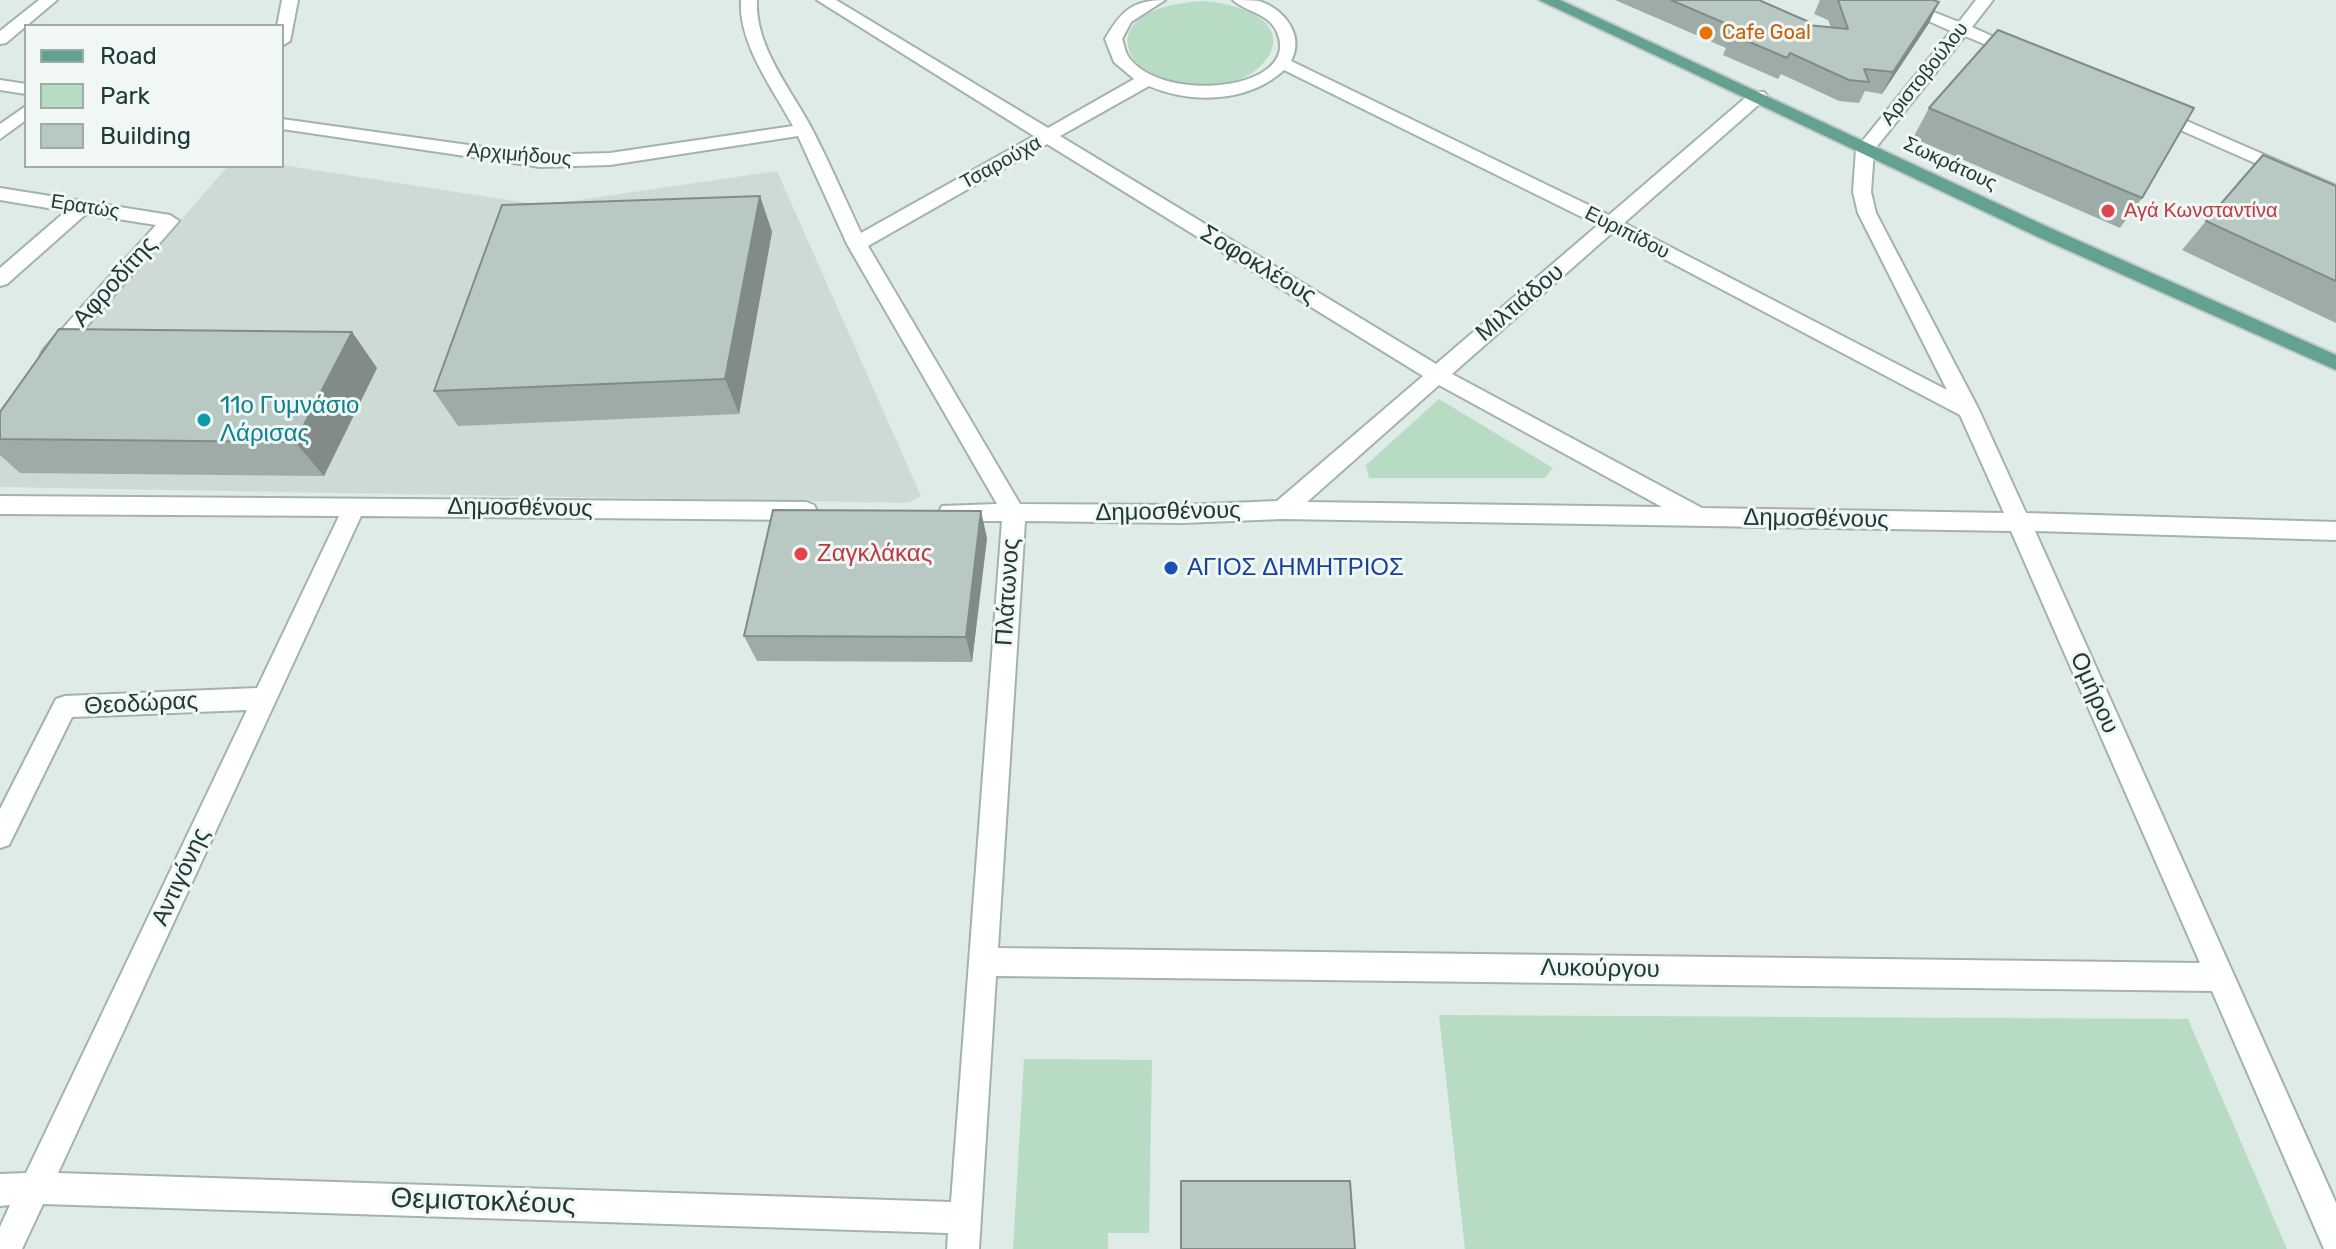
<!DOCTYPE html>
<meta charset="utf-8">
<style>
body{margin:0}
#map{position:relative;width:2336px;height:1249px;overflow:hidden;background:#dfebe6;font-family:Rubik,sans-serif}
canvas{display:block}
.legend{position:absolute;left:24px;top:24px;width:260px;height:144px;box-sizing:border-box;background:#f0f7f4;border:2px solid #9daca8;margin:0;padding:10px 14px;list-style:none;font-size:24px;color:#203b35}
.legend li{display:flex;align-items:center;gap:16px;height:40px}
.legend b{width:40px;border:2px solid #9daca8}
</style>
<div id="map">
<canvas width="2336" height="1249"></canvas>
<ul class="legend">
<li><b style="height:10px;background:#63a193"></b>Road</li>
<li><b style="height:22px;background:#b8dcc3"></b>Park</li>
<li><b style="height:22px;background:#b8c8c2"></b>Building</li>
</ul>
</div>
<script>
const g = document.querySelector('canvas').getContext('2d');
g.lineJoin = 'round';
function fill(path, color) {
  g.fillStyle = color;
  g.fill(path, 'evenodd');
}
function strokePath(path, color, width, dash) {
  g.strokeStyle = color;
  g.lineWidth = width;
  g.lineCap = dash ? 'butt' : 'round';
  g.setLineDash(dash || []);
  g.stroke(path);
}
function write(font, color, halo, rows, align = 'center') {
  g.font = font + ' Rubik,sans-serif';
  g.lineWidth = 6;
  g.setLineDash([]);
  g.textBaseline = 'middle';
  g.strokeStyle = halo;
  g.fillStyle = color;
  for (const [text, x, y, turn = 0] of rows) {
    g.save();
    g.translate(x, y);
    g.rotate((+turn || 0) * Math.PI / 180);
    g.textAlign = isNaN(turn) ? turn : align;
    if (halo) g.strokeText(text, 0, 0);
    g.fillText(text, 0, 0);
    g.restore();
  }
}
const built = new Path2D(`
 M 282,165 L 534,204 L 565,202 L 777,171 L 921,496 L 909,503 L 0,487 L 0,435 L 38,384 L 228,166 Z`);
const green = new Path2D(`
 M 1204,1 C 1346,16 1240,125 1151,74 C 1141,68 1130,59 1128,46 C 1123,10 1179,2 1204,1 Z
 M 1439,399 L 1553,468 L 1545,478 L 1369,478 L 1366,465 Z
 M 1439,1015 L 2188,1019 L 2287,1249 L 1465,1249 Z
 M 1024,1059 L 1152,1060 L 1149,1233 L 1108,1233 L 1108,1249 L 1013,1249 Z`);
const minor = new Path2D(`
 M 39,0 L 57,0 L 6,43 L 0,44 L 0,31 Z
 M 282,0 L 298,0 L 290,41 L 282,46 L 282,26 L 277,26 Z
 M 741,0 L 757,0 C 754,46 793,92 813,131 C 830,164 845,199 861,233 L 1034,136 L 817,0 L 836,0 L 1048,128 L 1134,79 L 1114,62 L 1105,39 C 1121,11 1133,0 1165,0 L 1131,22 L 1122,39 C 1124,44 1125,52 1128,56 C 1160,105 1303,91 1277,32 C 1269,13 1246,12 1233,0 C 1241,0 1251,0 1259,1 C 1284,9 1305,35 1291,61 L 1609,215 L 1752,92 L 1764,92 L 1767,96 L 1764,100 L 1624,223 L 1947,390 L 1858,213 L 1853,192 L 1856,149 L 1951,31 L 1881,0 L 1903,0 L 1959,22 L 1976,0 L 1993,0 L 1972,27 L 2029,53 L 2027,57 L 2015,57 L 1965,36 L 1874,150 L 1871,192 L 1876,213 L 1979,410 L 2026,513 L 2336,522 L 2336,540 L 2035,531 L 2336,1203 L 2336,1249 L 2324,1249 L 2212,991 L 996,976 L 979,1249 L 947,1249 L 948,1233 L 43,1204 L 22,1249 L 0,1249 L 0,1227 L 10,1205 L 0,1206 L 0,1174 L 26,1173 L 247,710 L 72,717 L 9,845 L 0,848 L 0,809 L 56,699 L 65,696 L 257,688 L 339,516 L 0,514 L 0,496 L 806,502 L 814,505 L 817,511 L 814,517 L 806,520 L 361,516 L 58,1173 L 951,1202 L 1002,521 L 950,521 L 942,518 L 939,512 L 942,506 L 997,504 L 847,244 L 798,136 L 610,165 L 540,167 L 282,129 L 282,119 L 540,155 L 610,153 L 793,126 C 773,89 738,43 741,0 ZM 1284,70 L 1598,225 L 1436,364 L 1060,136 L 1149,86 C 1191,104 1248,103 1284,70 ZM 1047,144 L 1423,376 L 1277,501 L 1183,505 L 1020,504 L 868,246 ZM 1613,232 L 1960,415 L 2004,513 L 1702,508 L 1452,374 ZM 1439,385 L 1662,507 L 1307,502 ZM 1282,519 L 2011,531 L 2200,963 L 998,948 L 1025,521 L 1183,523 Z
 M 0,80 L 26,84 L 26,94 L 0,90 Z
 M 26,106 L 26,120 L 0,139 L 0,124 Z
 M 2157,108 L 2336,186 L 2336,199 L 2151,117 L 2148,113 Z
 M 0,188 L 170,215 L 179,221 L 58,359 L 44,359 L 41,354 L 44,349 L 156,225 L 86,214 L 7,284 L 0,286 L 0,268 L 66,211 L 0,200 Z`);
const major = new Path2D(`
 M 1539,0 L 1560,0 L 2050,228 L 2336,355 L 2336,370 L 2036,236 Z`);
const wall = new Path2D(`
 M 1615,0 L 1761,0 L 1760,2 L 1808,25 L 1831,27 L 1828,20 L 1814,14 L 1820,0 L 1933,0 L 1929,23 L 1882,94 L 1865,91 L 1859,103 L 1839,101 L 1781,74 L 1778,79 L 1723,55 L 1726,48 Z
 M 1929,108 L 2142,198 L 2120,228 L 1913,138 Z
 M 2336,186 L 2336,323 L 2182,250 L 2206,221 Z
 M 760,196 L 772,232 L 739,414 L 458,426 L 434,391 Z
 M 352,332 L 377,368 L 324,476 L 20,473 L 0,455 L 0,412 Z
 M 987,538 L 972,662 L 757,661 L 744,636 Z`);
const shadedWall = new Path2D(`
 M 1939,2 L 1929,23 L 1882,94 L 1893,72 Z
 M 760,196 L 772,232 L 739,414 L 725,379 Z
 M 352,332 L 377,368 L 324,476 L 295,442 Z
 M 981,511 L 987,538 L 972,662 L 966,637 Z`);
const building = new Path2D(`
 M 1671,0 L 1759,0 L 1809,22 L 1807,25 L 1848,29 L 1838,0 L 1933,0 L 1939,2 L 1893,72 L 1864,69 L 1869,82 L 1849,80 L 1790,53 L 1787,58 L 1731,34 L 1736,28 Z
 M 1998,30 L 2194,108 L 2142,198 L 1929,108 Z
 M 2263,155 L 2336,186 L 2336,281 L 2206,221 Z
 M 760,196 L 725,379 L 434,391 L 502,205 Z
 M 59,329 L 352,332 L 295,442 L 0,439 L 0,412 Z
 M 773,510 L 981,511 L 966,637 L 744,636 Z
 M 1181,1181 L 1350,1181 L 1355,1249 L 1181,1249 Z`);
const markers = [
 [1706,33,8,"#e8710a"],
 [2108,211,8,"#e0444e"],
 [204,420,8,"#0f9aa8"],
 [801,554,8,"#e0444e"],
 [1171,568,8,"#1a4fb4"]
];
const farFoodnames = [
 ["Cafe Goal",1722,33]
];
const farStreetnames = [
 ["Αριστοβούλου",1925,74,-51],
 ["Αρχιμήδους",519,155,5],
 ["Τσαρούχα",1001,163,-29],
 ["Σωκράτους",1950,164,25],
 ["Ερατώς",85,207,9],
 ["Ευριπίδου",1627,233,27]
];
const farHealthnames = [
 ["Αγά Κωνσταντίνα",2124,211]
];
const streetNames = [
 ["Σοφοκλέους",1258,265,31],
 ["Αφροδίτης",115,282,-48],
 ["Μιλτιάδου",1520,303,-40],
 ["Δημοσθένους",520,508,1],
 ["Δημοσθένους",1168,512,-1],
 ["Δημοσθένους",1816,519,1],
 ["Πλάτωνος",1008,592,-86],
 ["Ομήρου",2094,693,66],
 ["Θεοδώρας",141,704,-3],
 ["Αντιγόνης",181,877,-65],
 ["Λυκούργου",1600,969,1]
];
const cultureNames = [
 ["11ο Γυμνάσιο",220,406],
 ["Λάρισας",220,434]
];
const healthNames = [
 ["Ζαγκλάκας",817,554]
];
const transitNames = [
 ["ΑΓΙΟΣ ΔΗΜΗΤΡΙΟΣ",1187,568]
];
const nearStreetnames = [
 ["Θεμιστοκλέους",483,1202,2]
];
fill(built, '#cedbd5');
fill(green, '#b8dcc3');
strokePath(minor, '#a2b3ad', 4);
strokePath(major, '#c1c8c6', 4);
fill(minor, '#fff');
fill(major, '#63a193');
fill(wall, '#9eaca7');
fill(shadedWall, '#818c88');
fill(building, '#b8c8c2');
strokePath(building, '#818c88', 2);
for (const [x, y, r, color] of markers) {
  const dot = new Path2D();
  dot.arc(x, y, r, 0, 2 * Math.PI);
  g.fillStyle = color;
  g.fill(dot);
  strokePath(dot, '#f0f7f4', 3);
}
write('20px', '#c56008', '#f0f7f4', farFoodnames, 'left');
write('20px', '#203b35', '#f0f7f4', farStreetnames);
write('20px', '#be3a42', '#f0f7f4', farHealthnames, 'left');
write('24px', '#203b35', '#f0f7f4', streetNames);
write('24px', '#0d838f', '#f0f7f4', cultureNames, 'left');
write('24px', '#be3a42', '#f0f7f4', healthNames, 'left');
write('24px', '#164399', '#f0f7f4', transitNames, 'left');
write('28px', '#203b35', '#f0f7f4', nearStreetnames);
</script>
